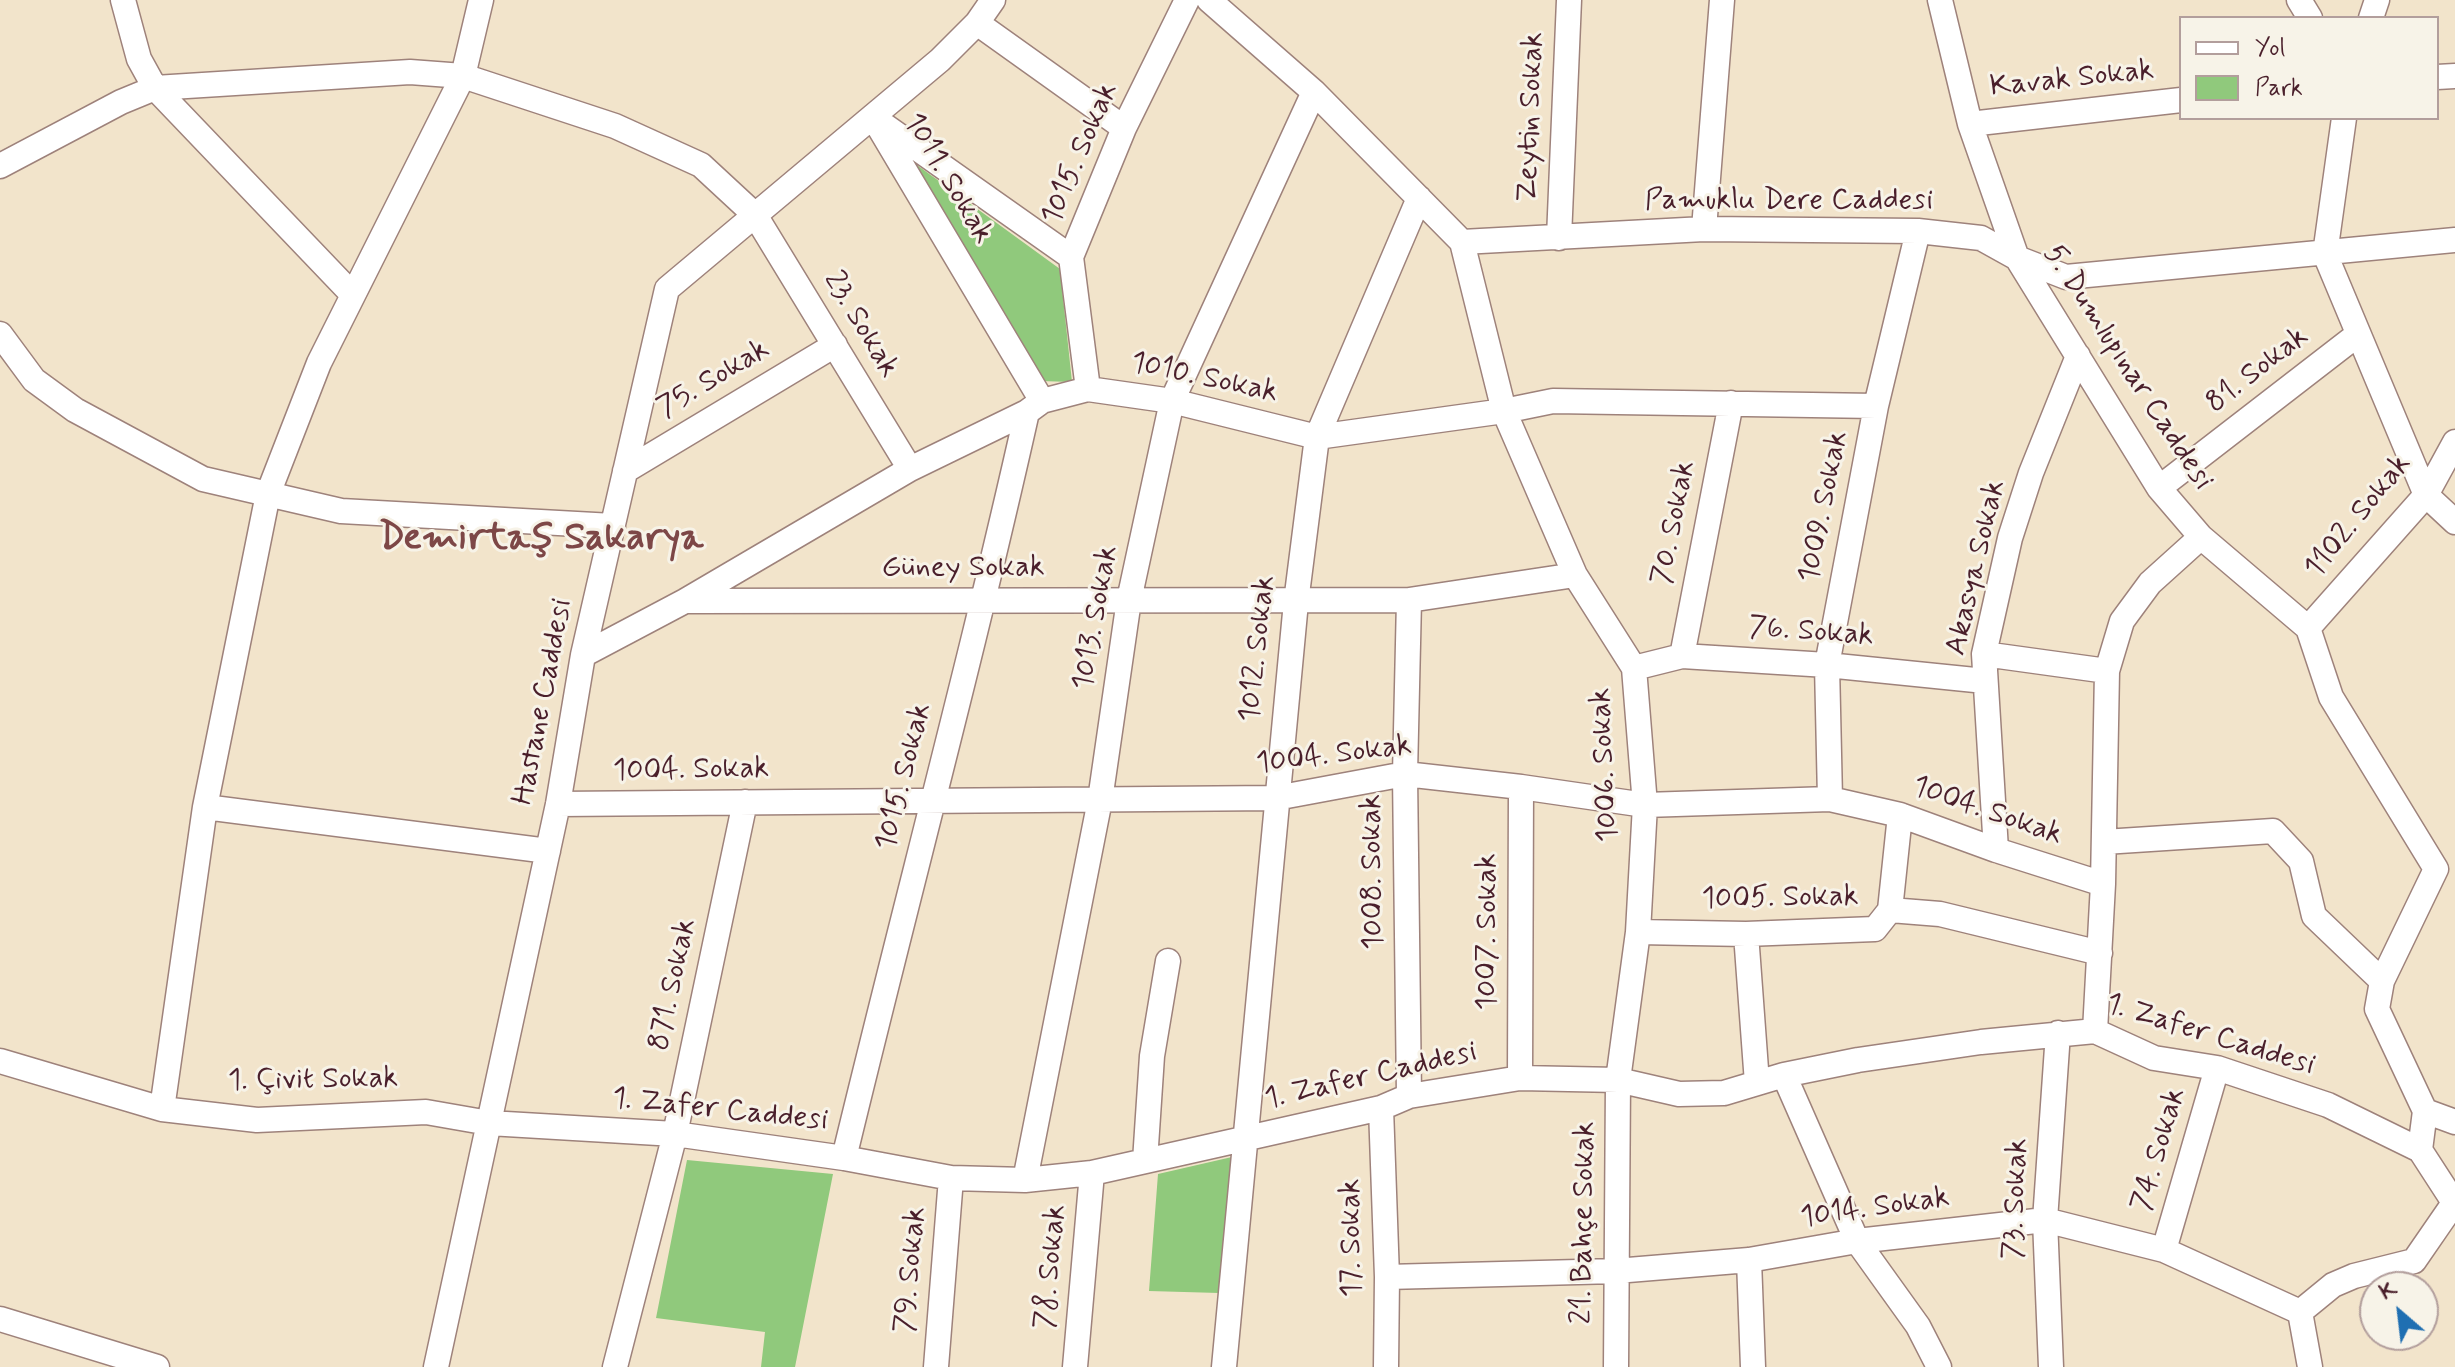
<!DOCTYPE html>
<meta charset="utf-8">
<style>
body{margin:0}
#map{position:relative;width:2455px;height:1367px;overflow:hidden;background:#f2e4cb;font-family:Mynerve,sans-serif}
canvas{display:block}
.legend{position:absolute;left:2179px;top:16px;width:260px;height:104px;box-sizing:border-box;background:#f7f3e8;border:2px solid #b29e9c;margin:0;padding:10px 14px;list-style:none;font-size:24px;color:#4a1f2b}
.legend li{display:flex;align-items:center;gap:16px;height:40px}
.legend b{width:40px;border:2px solid #b29e9c}
.north{position:absolute;left:2359px;top:1271px;width:80px;height:80px;box-sizing:border-box;background:#f7f3e8;border:2px solid #b29e9c;border-radius:50%;rotate:332deg;font-size:22px;font-weight:700;line-height:32px;text-align:center;color:#4a1f2b}
.north::after{content:'';display:block;margin:auto;width:28px;height:36px;background:#1f6fb2;clip-path:polygon(50% 0,100% 100%,50% 72%,0 100%)}
</style>
<div id="map">
<canvas width="2455" height="1367"></canvas>
<ul class="legend">
<li><b style="height:10px;background:#fff"></b>Yol</li>
<li><b style="height:22px;background:#90c97c"></b>Park</li>
</ul>
<div class="north">K</div>
</div>
<script>
const g = document.querySelector('canvas').getContext('2d');
g.lineJoin = 'round';
function fill(path, color) {
  g.fillStyle = color;
  g.fill(path, 'evenodd');
}
function strokePath(path, color, width, dash) {
  g.strokeStyle = color;
  g.lineWidth = width;
  g.lineCap = dash ? 'butt' : 'round';
  g.setLineDash(dash || []);
  g.stroke(path);
}
function write(font, color, halo, rows, align = 'center') {
  g.font = font + ' Mynerve,sans-serif';
  g.lineWidth = 6;
  g.setLineDash([]);
  g.textBaseline = 'middle';
  g.strokeStyle = halo;
  g.fillStyle = color;
  for (const [text, x, y, turn = 0] of rows) {
    g.save();
    g.translate(x, y);
    g.rotate((+turn || 0) * Math.PI / 180);
    g.textAlign = isNaN(turn) ? turn : align;
    if (halo) g.strokeText(text, 0, 0);
    g.fillText(text, 0, 0);
    g.restore();
  }
}
const green = new Path2D(`
 M 910,160 L 1060,269 L 1072,382 L 1040,381 Z
 M 1232,1157 L 1219,1293 L 1149,1291 L 1158,1174 Z
 M 687,1160 L 833,1174 L 795,1367 L 761,1367 L 765,1332 L 656,1318 Z`);
const street = new Path2D(`
 M 123,0 L 139,59 L 155,88 L 353,295
 M 1209,0 L 1314,92 L 1462,242 L 1704,229 L 1918,231 L 1981,238 L 2017,258 L 2066,277 L 2455,240
 M 1940,0 L 1970,124 L 2017,258 L 2159,488 L 2201,537 L 2308,628 L 2331,697 L 2436,869 L 2382,981 L 2377,1009 L 2425,1111 L 2420,1150
 M 2299,0 L 2310,18
 M 2371,18 L 2377,0
 M 977,23 L 1124,128
 M 2437,77 L 2455,76
 M 873,117 L 1042,401
 M 2344,118 L 2325,254 L 2426,495 L 2455,522
 M 881,123 L 1071,257
 M 1970,124 L 2181,100
 M 0,166 L 121,102 L 155,88 L 410,72 L 463,76 L 615,126 L 701,165 L 755,215 L 910,469
 M 1704,229 L 1722,0
 M 1559,238 L 1569,0
 M 1462,242 L 1504,411 L 1575,575 L 1634,668 L 1645,805 L 1638,932 L 1618,1080 L 1616,1367
 M 0,334 L 34,380 L 75,410 L 203,479 L 341,511 L 613,526
 M 1088,389 L 1071,257 L 1124,128 L 1187,0
 M 625,471 L 835,345
 M 2159,488 L 2357,335
 M 1409,600 L 1405,774 L 1409,1096
 M 688,601 L 1409,600 L 1575,575
 M 2308,628 L 2426,495 L 2455,442
 M 1984,654 L 2107,671
 M 583,655 L 685,601 L 910,469 L 1027,412 L 1042,401 L 1088,389 L 1172,401 L 1317,437 L 1504,411 L 1553,401 L 1876,406
 M 1682,656 L 1731,403
 M 1634,668 L 1682,656 L 1827,665 L 1985,681
 M 1830,799 L 1827,665 L 1876,406 L 1918,231
 M 558,804 L 1276,798 L 1405,774 L 1521,787 L 1645,805 L 1830,799 L 1900,815 L 1996,850 L 2103,884
 M 205,807 L 548,851
 M 2104,842 L 2273,831 L 2301,861 L 2314,916 L 2382,981
 M 1996,850 L 1984,654 L 2010,538 L 2031,473 L 2078,356
 M 1890,910 L 1900,815
 M 1638,932 L 1746,934 L 1875,929 L 1890,910 L 1940,914 L 2100,953
 M 1746,934 L 1757,1083
 M 2095,1031 L 2103,884 L 2107,671 L 2122,621 L 2150,583 L 2201,537
 M 0,1061 L 162,1109 L 257,1120 L 426,1112 L 489,1123 L 675,1134 L 844,1158 L 951,1178 L 1025,1180 L 1092,1173 L 1381,1108 L 1409,1096 L 1520,1078 L 1618,1080 L 1679,1094 L 1724,1093 L 1784,1075 L 1858,1060 L 1981,1042 L 2095,1031 L 2154,1058 L 2217,1068 L 2328,1105 L 2420,1150 L 2455,1204
 M 1784,1075 L 1857,1241 L 1918,1326 L 1939,1367
 M 1520,1078 L 1521,787
 M 1381,1108 L 1387,1277 L 1386,1367
 M 162,1109 L 205,807 L 268,494 L 319,363 L 463,76 L 481,0
 M 2425,1111 L 2455,1122
 M 844,1158 C 904,909 971,662 1027,412
 M 1145,1161 L 1152,1056 L 1168,961
 M 1025,1180 L 1100,800 L 1129,600 L 1172,401 L 1314,92
 M 2164,1250 L 2217,1068
 M 1749,1260 L 1753,1367
 M 1387,1277 L 1616,1271 L 1749,1260 L 1857,1241 L 2045,1220 L 2164,1250 L 2300,1312 L 2310,1367
 M 2300,1312 L 2333,1285 L 2354,1276 L 2414,1261 L 2454,1203
 M 0,1319 L 157,1367
 M 436,1367 L 558,804 L 583,655 L 667,289 L 940,60 L 977,23 L 993,0
 M 615,1367 L 675,1134 L 745,802
 M 936,1367 L 951,1178
 M 1075,1367 L 1092,1173
 M 1224,1367 L 1296,602 L 1317,437 L 1419,198
 M 2051,1367 L 2045,1220 L 2058,1033`);
const streetNames = [
 ["Kavak Sokak",2072,80,-6],
 ["Zeytin Sokak",1532,117,-88],
 ["1015. Sokak",1081,154,-67],
 ["1011. Sokak",947,179,59],
 ["Pamuklu Dere Caddesi",1789,202],
 ["23. Sokak",860,325,59],
 ["5. Dumlupınar Caddesi",2127,368,57],
 ["81. Sokak",2258,371,-38],
 ["1010. Sokak",1204,379,12],
 ["75. Sokak",714,380,-31],
 ["1009. Sokak",1825,507,-79],
 ["1102. Sokak",2359,517,-51],
 ["70. Sokak",1675,523,-79],
 ["Akasya Sokak",1977,568,-77],
 ["Güney Sokak",963,569],
 ["1013. Sokak",1097,618,-80],
 ["76. Sokak",1811,633,4],
 ["1012. Sokak",1259,649,-84],
 ["Hastane Caddesi",544,702,-79],
 ["1004. Sokak",1334,756,-7],
 ["1006. Sokak",1606,765,-93],
 ["1004. Sokak",691,771,-1],
 ["1015. Sokak",905,777,-76],
 ["1004. Sokak",1987,812,19],
 ["1008. Sokak",1374,872,-91],
 ["1005. Sokak",1780,899,-1],
 ["1007. Sokak",1489,932,-90],
 ["871. Sokak",674,985,-78],
 ["1. Zafer Caddesi",2210,1036,17],
 ["1. Zafer Caddesi",1371,1077,-13],
 ["1. Çivit Sokak",313,1081,-1],
 ["1. Zafer Caddesi",720,1111,6],
 ["74. Sokak",2160,1150,-74],
 ["73. Sokak",2017,1199,-88],
 ["1014. Sokak",1875,1209,-8],
 ["21. Bahçe Sokak",1585,1223,-89],
 ["17. Sokak",1353,1238,-91],
 ["78. Sokak",1052,1267,-85],
 ["79. Sokak",912,1270,-85]
];
const districtNames = [
 ["Demirtaş Sakarya",541,540]
];
fill(green, '#90c97c');
strokePath(street, '#9e827b', 27);
strokePath(street, '#fff', 24);
write('30px', '#4a1f2b', '#f7f3e8', streetNames);
write('bold 38px', '#7d4747', '#f7f3e8', districtNames);
</script>
